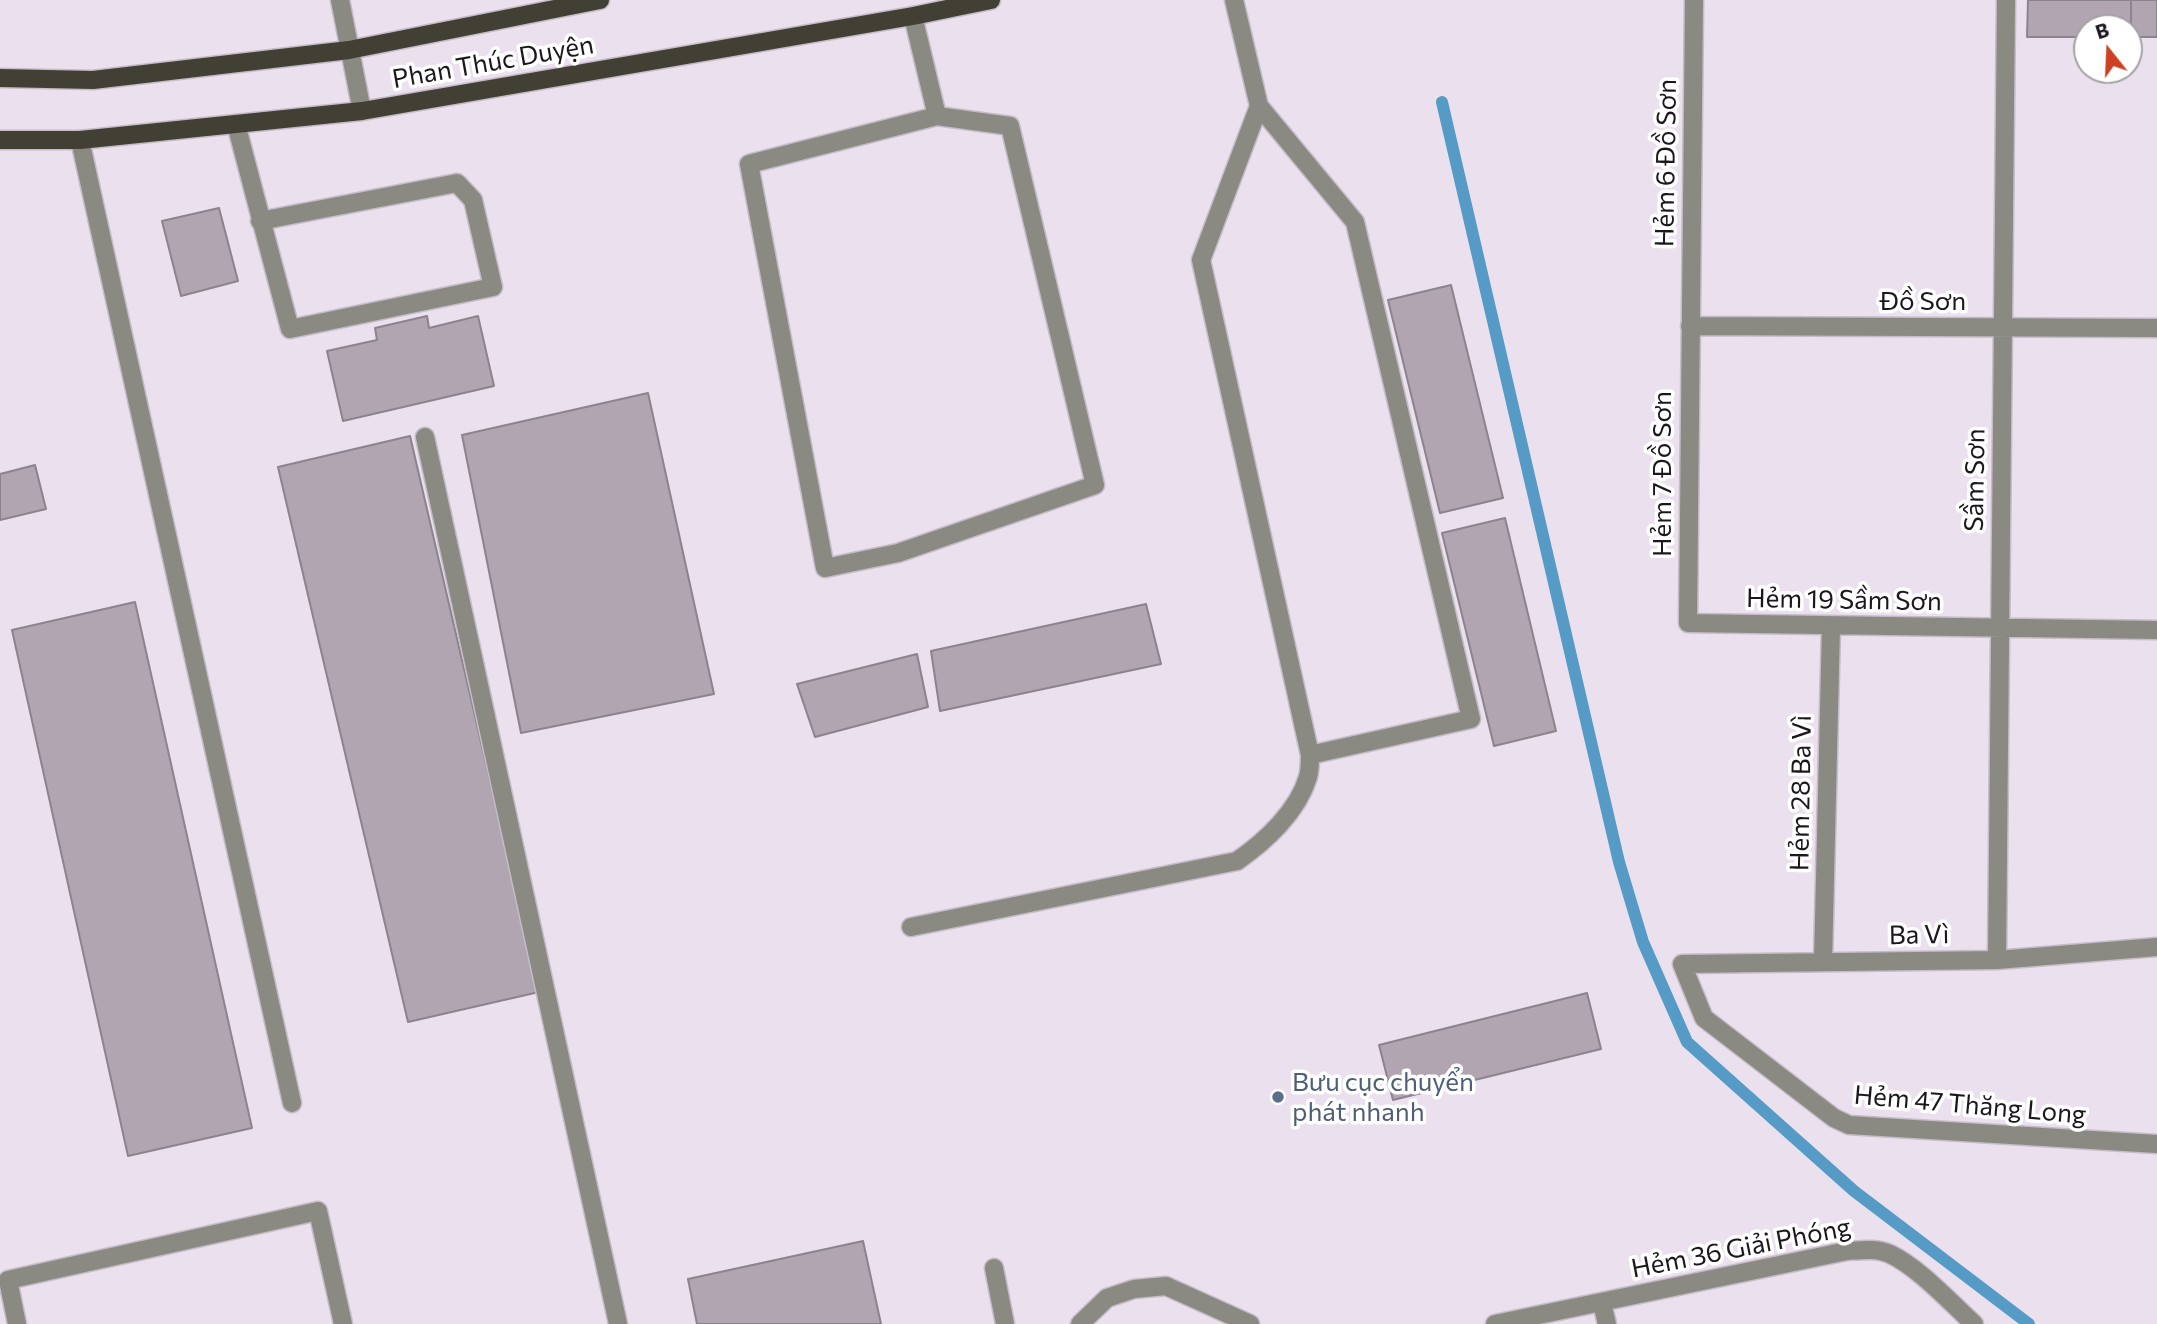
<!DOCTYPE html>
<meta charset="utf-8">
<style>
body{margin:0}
#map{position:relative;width:2157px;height:1324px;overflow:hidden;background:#eae0ee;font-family:Commissioner,sans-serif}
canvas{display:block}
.north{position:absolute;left:2073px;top:14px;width:70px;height:70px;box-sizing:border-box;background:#fff;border:2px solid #a4a2a4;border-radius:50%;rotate:342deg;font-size:19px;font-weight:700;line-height:28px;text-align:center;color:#1b171c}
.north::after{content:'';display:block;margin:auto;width:24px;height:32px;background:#cc4123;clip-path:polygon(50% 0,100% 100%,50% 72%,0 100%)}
</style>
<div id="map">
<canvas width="2157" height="1324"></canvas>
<div class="north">B</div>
</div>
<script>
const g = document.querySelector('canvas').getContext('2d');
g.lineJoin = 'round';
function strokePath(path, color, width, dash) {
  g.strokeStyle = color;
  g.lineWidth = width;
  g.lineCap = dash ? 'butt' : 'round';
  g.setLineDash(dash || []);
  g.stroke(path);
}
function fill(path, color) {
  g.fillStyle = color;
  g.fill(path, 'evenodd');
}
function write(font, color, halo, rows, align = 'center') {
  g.font = font + ' Commissioner,sans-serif';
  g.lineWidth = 7;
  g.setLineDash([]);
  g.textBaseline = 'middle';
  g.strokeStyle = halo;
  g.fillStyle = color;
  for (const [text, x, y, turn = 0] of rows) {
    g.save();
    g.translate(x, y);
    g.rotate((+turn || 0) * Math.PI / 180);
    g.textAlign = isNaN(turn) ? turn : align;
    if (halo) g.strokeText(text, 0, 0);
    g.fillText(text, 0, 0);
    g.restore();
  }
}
const stream = new Path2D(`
 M 1442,102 L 1619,862 L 1643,942 L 1687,1042 L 1854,1191 L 2029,1324`);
const building = new Path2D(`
 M 2028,0 L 2131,0 L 2131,37 L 2129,37 L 2129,28 L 2087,28 L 2087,37 L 2027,37 Z
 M 2131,0 L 2157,0 L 2157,37 L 2131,37 Z
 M 219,208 L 238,281 L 181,296 L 162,221 Z
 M 1451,285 L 1503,498 L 1440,513 L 1388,300 Z
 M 427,316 L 429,328 L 478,316 L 494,386 L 343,421 L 327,351 L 377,340 L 375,328 Z
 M 648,393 L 714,694 L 521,733 L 462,435 Z
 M 410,436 L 539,992 L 408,1022 L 278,467 Z
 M 35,465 L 46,509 L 0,520 L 0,474 Z
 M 1505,518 L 1556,731 L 1494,746 L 1442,533 Z
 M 135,602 L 252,1128 L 128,1156 L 12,630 Z
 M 1146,604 L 1161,664 L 940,711 L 931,651 Z
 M 917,654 L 928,707 L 815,737 L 797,684 Z
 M 1587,993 L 1601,1049 L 1393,1100 L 1379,1045 Z
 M 863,1241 L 881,1324 L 697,1324 L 688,1279 Z`);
const minor = new Path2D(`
 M 340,0 L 362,111
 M 1234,0 L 1259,106 L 1355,222 L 1471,719 L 1310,755
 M 1694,0 L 1688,623 L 2157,630
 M 913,16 L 937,116
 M 937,116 L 1010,126 L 1095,485 L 898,553 L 825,568 L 749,164 Z
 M 236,124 L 290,329 L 493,287 L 473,200 L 457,183 L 260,221
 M 80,140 L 292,1103
 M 1690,326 L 2157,328
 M 425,437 L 618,1324
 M 911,927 L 1237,861 C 1266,841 1298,811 1308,777 C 1310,770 1310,762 1310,755 L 1201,260 L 1259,106
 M 2157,947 L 1997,960 L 1682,964 L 1704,1018 L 1834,1118 L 1849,1125 L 2157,1144
 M 1997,960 L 2006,0
 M 1823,962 L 1831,626
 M 994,1268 L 1005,1324
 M 1602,1303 L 1607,1324
 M 17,1324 L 8,1280 L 318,1211 L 343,1324
 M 1080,1324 L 1107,1298 L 1134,1289 L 1166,1286 L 1250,1324
 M 1495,1324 L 1847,1251 C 1862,1250 1877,1248 1890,1254 C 1918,1267 1951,1303 1974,1324`);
const major = new Path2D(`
 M 0,78 L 93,80 L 349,50 L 600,0
 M 0,140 L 80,140 L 362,111 L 913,16 L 991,0`);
const markers = [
 [1278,1097,7,"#5c6f8a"]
];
const streetNames = [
 ["Phan Thúc Duyện",493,62,-10],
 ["Hẻm 6 Đồ Sơn",1666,163,-89],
 ["Đồ Sơn",1923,301],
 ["Hẻm 7 Đồ Sơn",1662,474,-90],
 ["Sầm Sơn",1975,480,-89],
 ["Hẻm 19 Sầm Sơn",1844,600,1],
 ["Hẻm 28 Ba Vì",1801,793,-89],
 ["Ba Vì",1919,935,-1],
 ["Hẻm 47 Thăng Long",1970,1105,5],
 ["Hẻm 36 Giải Phóng",1741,1248,-11]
];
const serviceNames = [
 ["Bưu cục chuyển",1292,1082],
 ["phát nhanh",1292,1112]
];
strokePath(stream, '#559bc5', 12);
fill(building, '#b1a5b2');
strokePath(building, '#8d838e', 2);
strokePath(minor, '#c5bcc8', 21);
strokePath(major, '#c5bcc8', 21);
strokePath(minor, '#8a8982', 18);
strokePath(major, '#424035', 18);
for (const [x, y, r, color] of markers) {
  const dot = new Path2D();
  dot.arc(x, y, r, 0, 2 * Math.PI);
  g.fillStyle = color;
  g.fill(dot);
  strokePath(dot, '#fff', 2.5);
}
write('26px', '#1b171c', '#fff', streetNames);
write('26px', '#4e5e75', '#fff', serviceNames, 'left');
</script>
